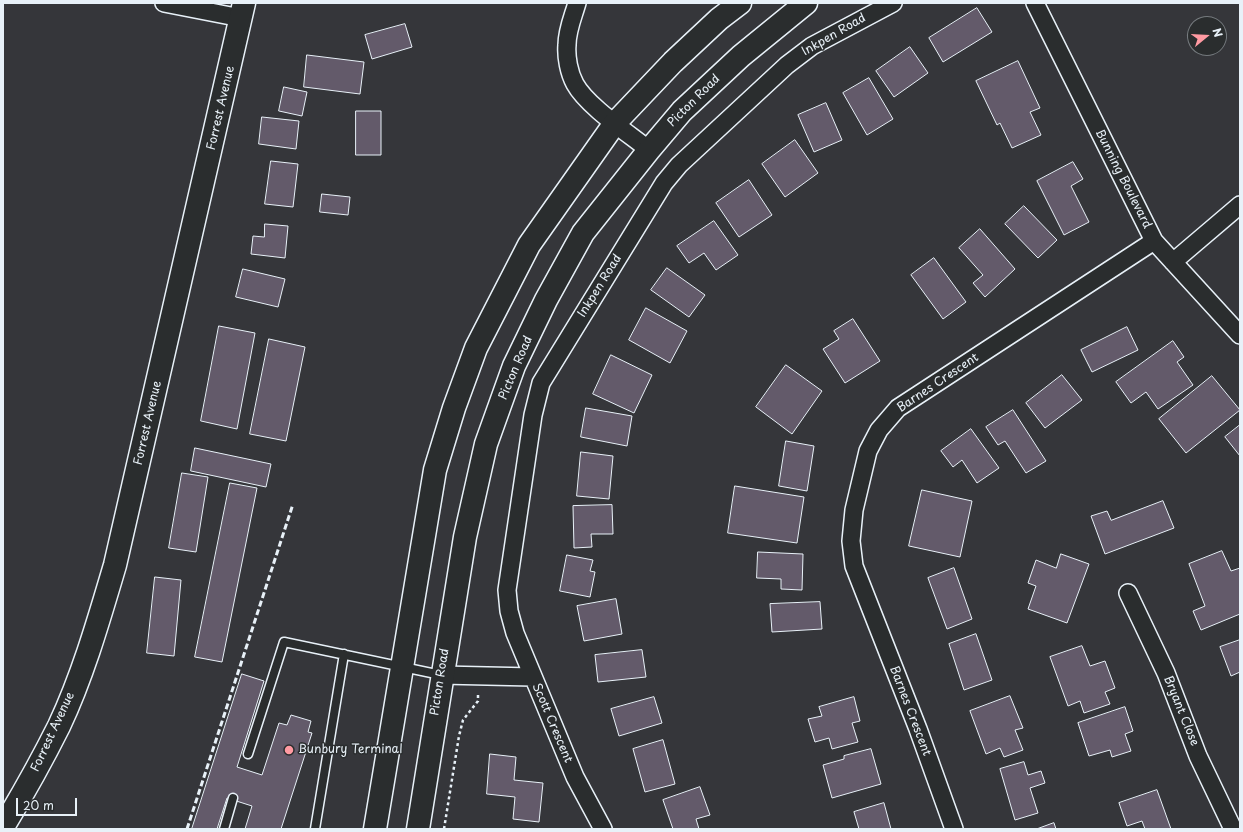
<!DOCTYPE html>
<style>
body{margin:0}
#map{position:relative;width:1243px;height:832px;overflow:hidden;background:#35363a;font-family:"Playpen Sans",sans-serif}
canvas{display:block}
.frame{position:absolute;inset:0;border:4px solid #e8f1f8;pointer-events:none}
.north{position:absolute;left:1187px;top:16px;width:40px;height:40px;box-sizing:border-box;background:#2a2d2e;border:1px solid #767b7f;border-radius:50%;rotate:72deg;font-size:11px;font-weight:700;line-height:16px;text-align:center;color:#e8f1f8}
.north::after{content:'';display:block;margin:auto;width:14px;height:18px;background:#ff9aa2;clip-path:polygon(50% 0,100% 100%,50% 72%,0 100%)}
.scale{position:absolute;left:16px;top:798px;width:61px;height:18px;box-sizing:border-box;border:2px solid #e8f1f8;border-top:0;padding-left:5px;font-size:12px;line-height:14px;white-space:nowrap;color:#e8f1f8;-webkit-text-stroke:3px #2a2d2e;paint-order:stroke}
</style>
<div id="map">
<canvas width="1243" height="832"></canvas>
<div class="frame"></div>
<div class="north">N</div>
<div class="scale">20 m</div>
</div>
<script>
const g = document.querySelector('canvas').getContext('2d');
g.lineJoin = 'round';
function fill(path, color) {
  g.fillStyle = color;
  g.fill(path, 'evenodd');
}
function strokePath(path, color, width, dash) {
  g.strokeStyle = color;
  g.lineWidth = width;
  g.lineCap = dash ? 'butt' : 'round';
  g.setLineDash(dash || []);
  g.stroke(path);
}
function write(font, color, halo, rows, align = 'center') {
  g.font = font + ' "Playpen Sans",sans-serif';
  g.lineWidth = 3;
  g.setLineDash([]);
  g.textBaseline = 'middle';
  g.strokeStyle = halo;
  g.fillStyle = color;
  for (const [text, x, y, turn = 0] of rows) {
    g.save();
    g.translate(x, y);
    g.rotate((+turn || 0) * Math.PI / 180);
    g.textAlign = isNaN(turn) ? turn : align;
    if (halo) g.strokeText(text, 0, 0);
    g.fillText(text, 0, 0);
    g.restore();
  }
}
const building = new Path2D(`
 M 977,8 L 992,32 L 943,62 L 929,38 Z
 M 405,24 L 412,47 L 372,59 L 365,35 Z
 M 910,47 L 928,73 L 894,97 L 876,71 Z
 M 307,55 L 364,62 L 360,94 L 304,87 Z
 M 1018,61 L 1040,108 L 1030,112 L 1041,135 L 1012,148 L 1000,123 L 997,125 L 976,81 Z
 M 869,78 L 893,119 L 867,135 L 843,93 Z
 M 284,87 L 307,92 L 302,116 L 279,111 Z
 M 826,103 L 842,140 L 814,152 L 798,115 Z
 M 356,111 L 381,111 L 381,155 L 356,155 Z
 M 262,117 L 299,121 L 296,149 L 259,144 Z
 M 795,140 L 818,173 L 785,197 L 762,164 Z
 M 271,161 L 298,164 L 293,207 L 265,204 Z
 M 1073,162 L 1083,179 L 1071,186 L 1089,222 L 1064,235 L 1037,181 Z
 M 749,180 L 772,215 L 739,237 L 716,203 Z
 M 322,194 L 350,197 L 348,215 L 320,212 Z
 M 1024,206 L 1057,240 L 1038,258 L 1005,224 Z
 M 714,221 L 738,255 L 716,270 L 704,253 L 689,263 L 677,246 Z
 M 265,224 L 288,226 L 285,258 L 251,254 L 253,236 L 264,237 Z
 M 980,229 L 1015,269 L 985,297 L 973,283 L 983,275 L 959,248 Z
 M 934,258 L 966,302 L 943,319 L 911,275 Z
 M 667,268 L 705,295 L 689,317 L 651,290 Z
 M 243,269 L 285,279 L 278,307 L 236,297 Z
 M 646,308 L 687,331 L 670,363 L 629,340 Z
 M 853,319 L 880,361 L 845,383 L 823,349 L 839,339 L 834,331 Z
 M 219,326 L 255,333 L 237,429 L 201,421 Z
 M 1127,327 L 1138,350 L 1092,372 L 1081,350 Z
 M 269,339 L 305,347 L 286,441 L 250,434 Z
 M 1173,341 L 1184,357 L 1177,362 L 1193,385 L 1158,409 L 1146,392 L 1131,403 L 1116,382 Z
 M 611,355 L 652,375 L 634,413 L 593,394 Z
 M 786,365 L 822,391 L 792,434 L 756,407 Z
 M 1062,375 L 1082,400 L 1045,428 L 1026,403 Z
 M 1212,376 L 1240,410 L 1186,453 L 1159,419 Z
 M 586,408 L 632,416 L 627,446 L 581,437 Z
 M 1013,410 L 1046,461 L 1026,473 L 1005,441 L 998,445 L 986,427 Z
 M 1240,425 L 1240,456 L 1225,437 Z
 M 971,429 L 999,468 L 977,483 L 962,460 L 953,467 L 941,451 Z
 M 786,441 L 814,446 L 807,491 L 779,486 Z
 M 195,448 L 271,464 L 266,487 L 191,471 Z
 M 581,452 L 613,456 L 609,499 L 577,496 Z
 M 182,473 L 208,477 L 196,552 L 169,548 Z
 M 230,483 L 257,488 L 222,662 L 195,657 Z
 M 735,486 L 804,497 L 797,543 L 728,533 Z
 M 922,490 L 972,501 L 960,557 L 909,546 Z
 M 1163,501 L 1174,528 L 1105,554 L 1091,516 L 1107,511 L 1111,520 Z
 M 612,505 L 613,534 L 591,534 L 592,547 L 574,548 L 573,506 Z
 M 1222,551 L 1231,571 L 1240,568 L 1240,614 L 1201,630 L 1193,611 L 1205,606 L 1189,564 Z
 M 758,552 L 803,554 L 802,590 L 781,589 L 781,579 L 757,578 Z
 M 1061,554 L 1089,564 L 1067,623 L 1028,609 L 1036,586 L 1028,583 L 1036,560 L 1056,568 Z
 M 567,555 L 593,560 L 590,571 L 595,572 L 590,597 L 560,591 Z
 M 954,568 L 972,619 L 947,629 L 928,578 Z
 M 155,577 L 181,580 L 174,656 L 147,653 Z
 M 616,599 L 622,634 L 584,641 L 577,606 Z
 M 820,602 L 822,629 L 772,632 L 770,604 Z
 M 976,634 L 992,680 L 964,690 L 949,644 Z
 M 1240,640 L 1240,672 L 1231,676 L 1220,647 Z
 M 1082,646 L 1090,666 L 1105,661 L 1115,688 L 1105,692 L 1110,704 L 1084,713 L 1080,701 L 1068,706 L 1050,657 Z
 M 642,650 L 646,677 L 598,682 L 595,655 Z
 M 242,674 L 264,681 L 237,767 L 262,775 L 279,723 L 287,725 L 291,715 L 311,721 L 308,732 L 312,733 L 281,829 L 245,829 L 252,806 L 227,798 L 217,829 L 192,829 Z
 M 1010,696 L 1023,728 L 1015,730 L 1023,750 L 1004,757 L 1000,748 L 986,754 L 970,711 Z
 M 654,697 L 662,723 L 619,736 L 611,709 Z
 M 854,697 L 860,721 L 852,723 L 858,742 L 832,749 L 829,738 L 815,742 L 808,719 L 822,716 L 819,707 Z
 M 1125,707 L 1133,731 L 1125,734 L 1131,751 L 1112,757 L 1110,750 L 1089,756 L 1078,723 Z
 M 663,740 L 675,784 L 645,792 L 633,749 Z
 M 871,749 L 881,784 L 832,798 L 823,765 L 844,759 L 844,756 Z
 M 490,754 L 516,757 L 514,780 L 543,783 L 539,822 L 513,819 L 515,797 L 487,794 Z
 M 1024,762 L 1028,775 L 1041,771 L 1045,783 L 1030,788 L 1038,813 L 1015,820 L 1000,769 Z
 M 700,787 L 710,815 L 696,819 L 699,829 L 673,829 L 663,800 Z
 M 1157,790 L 1171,829 L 1145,829 L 1142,821 L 1127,826 L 1119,803 Z
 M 884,803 L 891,829 L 859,829 L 854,812 Z
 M 1054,823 L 1056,829 L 1037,829 Z`);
const path = new Path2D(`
 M 444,829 L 459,736 L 463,720 L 478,701 L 478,694`);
const lane = new Path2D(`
 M 248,754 L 284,642 L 441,675
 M 224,829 L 233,798
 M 315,829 L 344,654`);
const street = new Path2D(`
 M 164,3 L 241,18
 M 577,3 C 573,17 567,30 567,45 C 566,57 569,73 575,84 C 587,106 628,133 649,150
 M 1035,3 L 1154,241 L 1240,335
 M 1173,262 L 1240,205
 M 1128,593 L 1166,673 L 1198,756 L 1233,829
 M 441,675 L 533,677
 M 603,829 L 575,777 L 515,633 L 509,611 L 507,590 L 533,415 L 541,383 L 664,183 L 679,165 L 787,65 L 812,46 L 893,3
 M 954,829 L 918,729 L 854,566 L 851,541 L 854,510 L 868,451 L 879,430 L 898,408 L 1154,241`);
const secondary = new Path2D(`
 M 3,827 C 23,794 42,760 59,726 C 83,675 99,619 115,565 L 244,3`);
const primary = new Path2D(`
 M 375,829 L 435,470 L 454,408 L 476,348 L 529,245 L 615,123 L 673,62 L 719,19 L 740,3
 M 418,829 L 465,537 L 486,444 L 514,366 L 546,300 L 583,233 L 649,150 L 682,111 L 741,56 L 806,3`);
const rail = new Path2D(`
 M 187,829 L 293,504`);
const markers = [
 [289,750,5,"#ff9aa2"]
];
const streetNames = [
 ["Inkpen Road",834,35,-30],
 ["Picton Road",694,101,-45],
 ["Forrest Avenue",221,108,-77],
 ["Bunning Boulevard",1123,179,63],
 ["Inkpen Road",600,286,-58],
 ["Picton Road",516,368,-67],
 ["Barnes Crescent",938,383,-34],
 ["Forrest Avenue",148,423,-77],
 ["Picton Road",440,682,-81],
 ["Barnes Crescent",910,711,69],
 ["Bryant Close",1181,711,68],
 ["Scott Crescent",552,723,67],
 ["Forrest Avenue",53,732,-65]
];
const poiNames = [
 ["Bunbury Terminal",298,750]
];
fill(building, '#635a6a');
strokePath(building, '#e8f1f8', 1);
strokePath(lane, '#e8f1f8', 11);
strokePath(street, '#e8f1f8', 20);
strokePath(secondary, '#e8f1f8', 25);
strokePath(primary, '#e8f1f8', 25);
strokePath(path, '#e8f1f8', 2.5, [3, 3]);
strokePath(lane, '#2a2d2e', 8);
strokePath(street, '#2a2d2e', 17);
strokePath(secondary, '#2a2d2e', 22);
strokePath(primary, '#2a2d2e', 22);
strokePath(rail, '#e8f1f8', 3, [6, 3]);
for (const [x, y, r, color] of markers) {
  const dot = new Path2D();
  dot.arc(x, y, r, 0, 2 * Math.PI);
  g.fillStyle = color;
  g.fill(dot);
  strokePath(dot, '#2a2d2e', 1.5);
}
write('12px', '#e8f1f8', '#2a2d2e', streetNames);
write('12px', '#e8f1f8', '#2a2d2e', poiNames, 'left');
</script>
